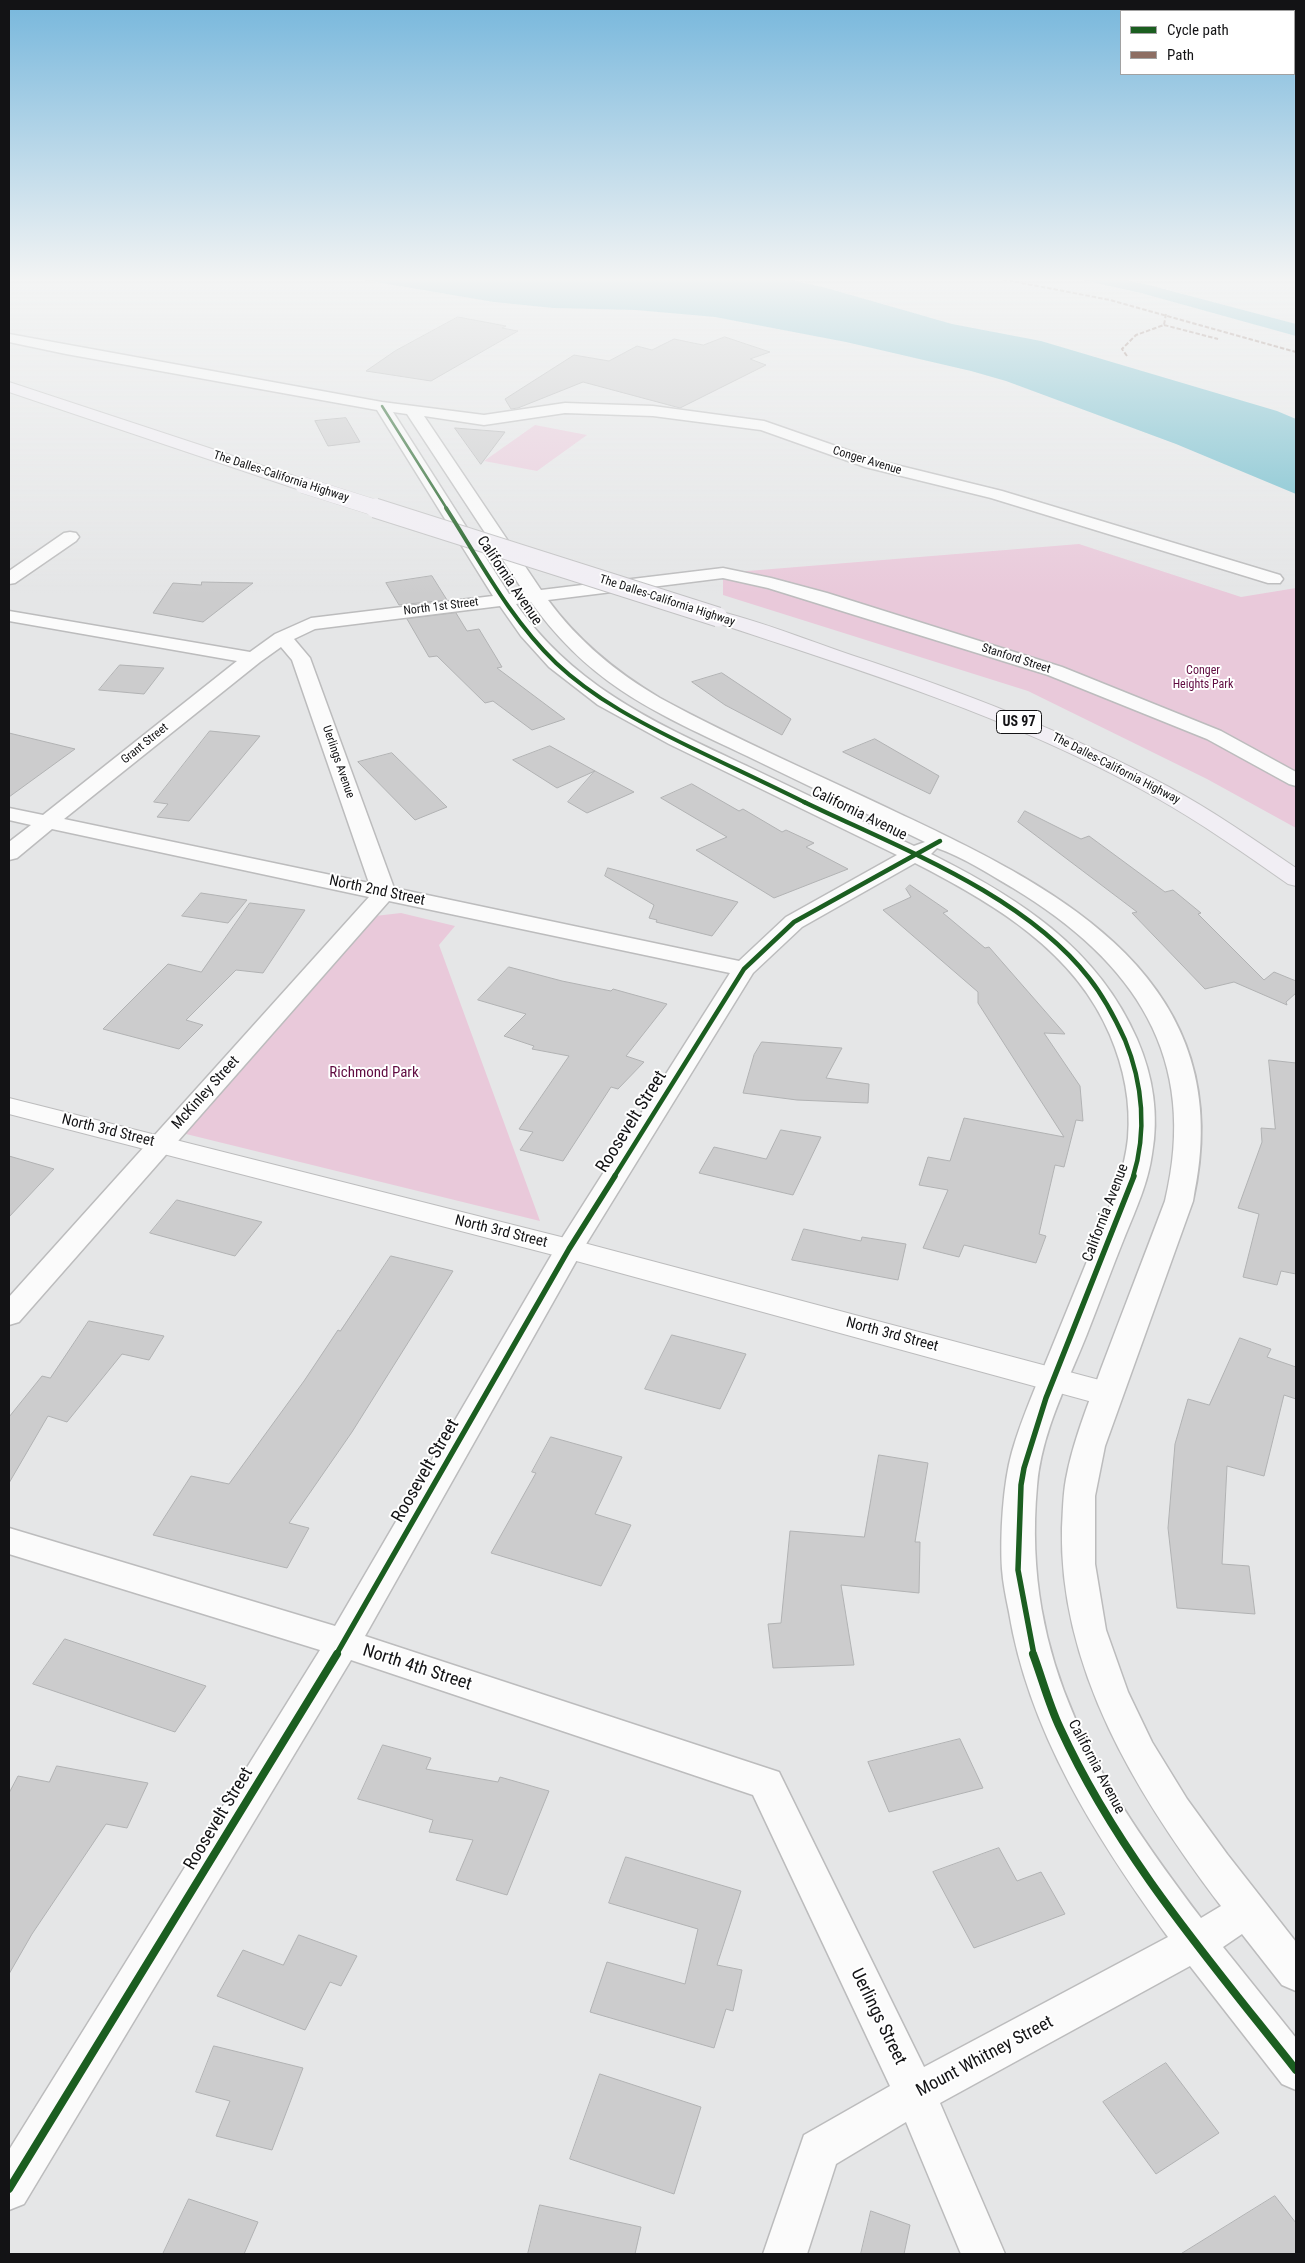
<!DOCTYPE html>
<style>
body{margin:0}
#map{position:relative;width:1305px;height:2263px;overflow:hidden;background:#e5e6e7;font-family:"Roboto Condensed",sans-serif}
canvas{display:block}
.frame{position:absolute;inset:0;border:10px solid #131315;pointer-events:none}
.legend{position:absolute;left:1120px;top:10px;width:175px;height:65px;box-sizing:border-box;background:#fff;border:1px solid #a1a1a1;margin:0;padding:6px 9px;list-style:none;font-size:15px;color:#131315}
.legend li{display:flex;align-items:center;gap:10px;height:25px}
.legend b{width:25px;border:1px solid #a1a1a1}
</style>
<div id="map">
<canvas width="1305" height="2263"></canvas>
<div class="frame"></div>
<ul class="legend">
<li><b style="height:6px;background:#1b5e20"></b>Cycle path</li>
<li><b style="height:6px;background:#8d6e63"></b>Path</li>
</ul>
</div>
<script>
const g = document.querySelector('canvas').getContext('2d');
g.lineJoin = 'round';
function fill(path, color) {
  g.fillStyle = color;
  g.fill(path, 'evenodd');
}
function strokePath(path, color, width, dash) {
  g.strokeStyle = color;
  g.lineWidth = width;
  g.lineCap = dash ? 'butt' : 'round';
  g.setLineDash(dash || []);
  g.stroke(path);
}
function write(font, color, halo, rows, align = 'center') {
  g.font = font + ' "Roboto Condensed",sans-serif';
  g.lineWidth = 4;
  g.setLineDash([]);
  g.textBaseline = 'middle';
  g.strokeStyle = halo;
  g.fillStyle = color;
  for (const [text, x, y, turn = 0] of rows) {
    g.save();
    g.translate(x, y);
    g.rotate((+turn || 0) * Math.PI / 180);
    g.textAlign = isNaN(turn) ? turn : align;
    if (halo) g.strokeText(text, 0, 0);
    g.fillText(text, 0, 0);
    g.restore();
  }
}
const green = new Path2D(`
 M 535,425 L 587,435 L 537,471 L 484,461 Z
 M 1079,544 L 1241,597 L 1296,588 L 1296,828 L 1207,779 L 1028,691 L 723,595 L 723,573 Z
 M 401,913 L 455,926 L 439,945 L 540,1221 L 182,1133 L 375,916 Z`);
const water = new Path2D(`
 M 352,278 L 792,280 L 830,289 L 952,324 L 1041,341 L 1277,411 L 1296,419 L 1296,494 L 1176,444 L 1006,381 L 971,371 L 846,342 L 715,317 L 636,310 L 553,308 L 494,302 Z
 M 1074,278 L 1116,278 L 1145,284 L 1296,324 L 1296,336 L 1141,293 Z`);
const building = new Path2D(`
 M 458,317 L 506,326 L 502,328 L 518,331 L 431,381 L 366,371 L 395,351 Z
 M 725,337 L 770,352 L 750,359 L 766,365 L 680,408 L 583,382 L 518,408 L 511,409 L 505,399 L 574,355 L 609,361 L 637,346 L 652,350 L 674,339 L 703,345 Z
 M 346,418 L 360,442 L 328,446 L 315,421 Z
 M 455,428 L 505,432 L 481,464 Z
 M 432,576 L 447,600 L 399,605 L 386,583 Z
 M 202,582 L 253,583 L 203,622 L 153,613 L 173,583 L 201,585 Z
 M 456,613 L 467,631 L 479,629 L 502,667 L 497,668 L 565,719 L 532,730 L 493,701 L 485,703 L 437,656 L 429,657 L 407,619 Z
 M 120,665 L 164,668 L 144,694 L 99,690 Z
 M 722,673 L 791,719 L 782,735 L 725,705 L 692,682 Z
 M 210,731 L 260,736 L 189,821 L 157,817 L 168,804 L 154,802 Z
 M 9,733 L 75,749 L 9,797 Z
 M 875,739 L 939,776 L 930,794 L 843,752 Z
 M 550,746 L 595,771 L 557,788 L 513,760 Z
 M 392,753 L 447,807 L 415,820 L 358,762 Z
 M 595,771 L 634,792 L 587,813 L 568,802 Z
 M 692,784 L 739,811 L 743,809 L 782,832 L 786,830 L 814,843 L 806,847 L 848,869 L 774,898 L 696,850 L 727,837 L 661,798 Z
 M 1025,811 L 1081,839 L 1089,836 L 1165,892 L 1173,890 L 1201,913 L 1198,914 L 1264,980 L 1274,972 L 1296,981 L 1296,993 L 1286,1002 L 1287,1005 L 1234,982 L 1205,989 L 1132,913 L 1137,912 L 1018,822 Z
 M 608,868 L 738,902 L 712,936 L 656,922 L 657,920 L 649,918 L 654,905 L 605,876 Z
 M 910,885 L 948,911 L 943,913 L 985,948 L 989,947 L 1065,1034 L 1044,1033 L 1080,1086 L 1083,1121 L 1076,1120 L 1064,1167 L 1055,1165 L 1039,1234 L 1046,1236 L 1036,1263 L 964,1245 L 959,1257 L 923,1248 L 948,1190 L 919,1185 L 928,1157 L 950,1161 L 964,1118 L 1064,1137 L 978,1003 L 978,992 L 883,910 L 911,897 L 906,889 Z
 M 201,893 L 247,900 L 228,923 L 182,916 Z
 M 250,903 L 305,910 L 263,973 L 236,970 L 186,1020 L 203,1025 L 179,1049 L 103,1029 L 168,964 L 201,972 Z
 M 509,967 L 562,981 L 611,991 L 613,989 L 667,1004 L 626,1056 L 644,1062 L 618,1089 L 611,1087 L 563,1161 L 520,1150 L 533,1132 L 519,1129 L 569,1056 L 532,1049 L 534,1046 L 504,1036 L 526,1014 L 478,1000 Z
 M 762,1042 L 842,1048 L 826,1078 L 869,1084 L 868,1103 L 797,1100 L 743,1093 L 754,1055 Z
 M 1269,1060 L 1296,1063 L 1296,1274 L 1281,1271 L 1277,1285 L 1243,1277 L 1259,1214 L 1238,1208 L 1262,1142 L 1261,1128 L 1275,1129 Z
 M 781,1130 L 821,1137 L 793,1195 L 699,1173 L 714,1147 L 766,1159 Z
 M 9,1156 L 54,1169 L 9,1217 Z
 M 177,1200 L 262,1222 L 235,1256 L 150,1233 Z
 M 804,1229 L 861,1241 L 862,1237 L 906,1244 L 898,1280 L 792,1260 Z
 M 391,1256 L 453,1271 L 352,1432 L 289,1523 L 309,1528 L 287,1568 L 153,1535 L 191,1476 L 229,1484 L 304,1381 L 338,1330 L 340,1331 Z
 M 89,1321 L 164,1336 L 149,1360 L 122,1354 L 67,1422 L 48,1416 L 9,1483 L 9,1417 L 42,1376 L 50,1378 Z
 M 672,1335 L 746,1354 L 720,1409 L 645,1389 Z
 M 1240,1338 L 1271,1349 L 1267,1357 L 1296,1367 L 1296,1399 L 1284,1395 L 1264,1476 L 1227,1466 L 1222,1564 L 1249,1566 L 1255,1614 L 1177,1608 L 1168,1528 L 1175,1444 L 1188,1399 L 1209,1405 Z
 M 551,1437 L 622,1457 L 595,1514 L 631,1525 L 601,1586 L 491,1553 L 536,1473 L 532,1472 Z
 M 879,1455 L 928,1463 L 915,1542 L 920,1542 L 919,1593 L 841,1585 L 854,1665 L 773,1668 L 768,1624 L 781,1623 L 790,1531 L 864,1537 Z
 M 65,1639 L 206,1686 L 175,1732 L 33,1684 Z
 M 960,1739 L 983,1788 L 889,1812 L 868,1762 Z
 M 383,1745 L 431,1758 L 426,1769 L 498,1782 L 500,1777 L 549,1791 L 507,1895 L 456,1880 L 473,1840 L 429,1832 L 433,1820 L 358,1799 Z
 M 57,1766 L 148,1783 L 127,1828 L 106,1824 L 32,1934 L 9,1974 L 9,1793 L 18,1776 L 49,1782 Z
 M 999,1848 L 1017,1881 L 1041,1872 L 1065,1914 L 974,1948 L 933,1872 Z
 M 626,1857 L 741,1891 L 717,1965 L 742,1970 L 733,2011 L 726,2009 L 714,2048 L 590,2012 L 607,1962 L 685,1984 L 698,1929 L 609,1903 Z
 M 299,1935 L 357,1956 L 341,1986 L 330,1982 L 305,2030 L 217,1996 L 243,1950 L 283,1965 Z
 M 214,2046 L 303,2068 L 272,2150 L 216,2136 L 230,2101 L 196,2092 Z
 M 1166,2063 L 1219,2133 L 1156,2174 L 1103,2102 Z
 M 600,2074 L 701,2107 L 674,2194 L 570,2159 Z
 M 1275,2196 L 1296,2223 L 1296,2254 L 1181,2254 Z
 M 189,2199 L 258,2222 L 244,2254 L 163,2254 Z
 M 540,2205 L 641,2227 L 635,2254 L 528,2254 Z
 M 871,2211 L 910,2225 L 904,2254 L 861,2254 Z`);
const minor = new Path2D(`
 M 9,334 L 382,402 L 484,415 L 565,403 L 653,406 L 764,421 L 876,460 L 1002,491 L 1280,575 L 1283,579 L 1280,583 L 1268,583 L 991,498 L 865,467 L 761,430 L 653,416 L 565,413 L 484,425 L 424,416 L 541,590 L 723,568 L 771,578 L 827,593 L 1062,667 L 1221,731 L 1296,772 L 1296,786 L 1289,784 L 1207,739 L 1048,675 L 768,588 L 723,578 L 548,600 C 579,642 616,672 660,698 C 737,740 817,774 896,812 C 1063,890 1242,982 1193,1201 L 1105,1446 L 1095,1496 L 1095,1564 L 1106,1630 L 1128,1692 L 1152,1742 L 1187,1799 L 1227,1854 L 1296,1942 L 1296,1991 L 1282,1985 L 1242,1934 L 1223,1947 L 1296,2038 L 1296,2090 L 1282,2084 L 1190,1966 L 940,2103 L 1005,2254 L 961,2254 L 906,2122 L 836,2164 L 807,2254 L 763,2254 L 804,2135 L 890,2086 L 753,1795 L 351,1660 L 24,2204 L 9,2210 L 9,2150 L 320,1650 L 9,1554 L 9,1528 L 335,1626 L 555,1249 L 730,973 L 389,901 L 19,1322 L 9,1325 L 9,1297 L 369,897 L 52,829 L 17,858 L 9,860 L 9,842 L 31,825 L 9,820 L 9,808 L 43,815 L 237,661 L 9,621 L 9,611 L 250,652 L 275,634 L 311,618 L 493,596 L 377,410 L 66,354 L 9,342 ZM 393,412 L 407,414 L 524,592 L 509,594 ZM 531,602 C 592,687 657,713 747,756 C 806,785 866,813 925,842 L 914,846 C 859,820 804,793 749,767 C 658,724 576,689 516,604 ZM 500,606 L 521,636 L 549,667 L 598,705 L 669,744 L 897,855 L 786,917 L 739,961 L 394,888 L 310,658 L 294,639 L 315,629 ZM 281,647 L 292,660 L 369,883 L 64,819 L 260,662 ZM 937,848 C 961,856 989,874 1013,888 C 1134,961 1200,1057 1165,1201 C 1144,1257 1122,1313 1101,1369 C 1088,1405 1073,1441 1066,1479 C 1063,1495 1063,1511 1062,1528 C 1059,1670 1138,1796 1221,1906 L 1201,1918 C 1099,1783 1021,1662 1037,1486 C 1041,1433 1068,1382 1087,1334 C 1100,1301 1112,1268 1125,1236 C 1136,1209 1148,1183 1152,1154 C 1159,1115 1153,1076 1137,1039 C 1097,947 1017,897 931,854 ZM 915,863 C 993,903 1075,951 1110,1035 C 1124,1068 1131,1102 1128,1138 C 1124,1176 1108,1210 1094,1244 C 1080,1278 1066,1313 1052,1347 C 1038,1382 1022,1416 1012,1452 C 1003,1484 1000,1535 1002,1569 C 1003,1583 1006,1598 1009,1612 C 1029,1733 1097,1839 1168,1937 L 924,2067 L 779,1772 L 365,1636 L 583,1249 L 753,973 L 802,927 Z
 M 70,532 L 76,533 L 79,537 L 76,541 L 15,583 L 9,584 L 9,571 L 64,533 Z`);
const tertiary = new Path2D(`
 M 9,1098 L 569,1239 L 1107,1382 L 1118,1386 L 1123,1394 L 1118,1402 L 1107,1406 L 569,1259 L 9,1114 Z`);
const trunk = new Path2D(`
 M 9,382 L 309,481 L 311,485 L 309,489 L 297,489 L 9,392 Z
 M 718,611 C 763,622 807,640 851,655 C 960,691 1068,732 1169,787 C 1213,811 1255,840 1296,868 L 1296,886 L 1288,884 C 1244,853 1201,823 1155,797 C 1016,718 862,671 711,621 L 708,617 L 711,613 Z`);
const trunkBridgeFar1 = new Path2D(`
 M 303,485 L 379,509`);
const trunkBridge = new Path2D(`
 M 375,508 L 718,617`);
const quiet = new Path2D(`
 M 996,278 L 1110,300 L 1296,352
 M 1164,325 L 1218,339
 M 1127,356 L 1122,349 L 1136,335 L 1164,325 L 1166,314`);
const cyclewayFar4 = new Path2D(`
 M 382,406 L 447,509`);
const cyclewayFar3 = new Path2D(`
 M 446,508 C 480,561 510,619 556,663 C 594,699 643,724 690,747 C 729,766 768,784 806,803`);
const cyclewayFar2 = new Path2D(`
 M 804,802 C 897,847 1024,894 1089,978 C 1104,997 1115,1018 1125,1040 C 1143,1084 1147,1132 1133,1177
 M 614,1177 L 744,969 L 794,922 L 940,841`);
const cyclewayFar1 = new Path2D(`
 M 336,1655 L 569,1249 L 615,1176
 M 1034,1655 L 1018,1570 L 1021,1485 L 1024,1468 L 1046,1398 L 1134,1176`);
const cycleway = new Path2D(`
 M 1033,1654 C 1042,1678 1049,1705 1060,1728 C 1118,1855 1211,1962 1296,2070
 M 9,2189 L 337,1654`);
const farStreetnames = [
 ["Conger Avenue",867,461,17],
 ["The Dalles-California Highway",281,477,18],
 ["The Dalles-California Highway",667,601,18],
 ["North 1st Street",441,607,-7],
 ["Stanford Street",1016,659,18],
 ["Grant Street",145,744,-39],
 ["Uerlings Avenue",338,762,71],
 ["The Dalles-California Highway",1116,769,27]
];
const farParknames = [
 ["Conger",1203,671],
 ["Heights Park",1203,685]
];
const shields = [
 [1019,722,45]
];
const shieldNames = [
 ["US 97",1019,722]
];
const streetNames = [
 ["California Avenue",509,581,56],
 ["California Avenue",859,814,26],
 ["North 2nd Street",377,891,12],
 ["McKinley Street",206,1093,-48],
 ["North 3rd Street",108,1131,14],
 ["California Avenue",1106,1213,-69],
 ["North 3rd Street",501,1232,14],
 ["North 3rd Street",892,1335,15],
 ["California Avenue",1096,1767,62]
];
const parkNames = [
 ["Richmond Park",374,1073]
];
const nearStreetnames = [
 ["Roosevelt Street",632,1122,-58],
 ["Roosevelt Street",426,1471,-60],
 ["North 4th Street",417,1668,18],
 ["Roosevelt Street",219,1819,-59],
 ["Uerlings Street",878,2017,64],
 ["Mount Whitney Street",985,2057,-28]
];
fill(green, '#e9c9da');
fill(water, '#6dbbcb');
fill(building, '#cccccd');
strokePath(building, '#b1b2b3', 1);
strokePath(minor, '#bcbcbd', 3);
strokePath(tertiary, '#bcbcbd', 2);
strokePath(trunk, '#c2c2c3', 2);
fill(minor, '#fbfbfb');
fill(tertiary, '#fbfbfb');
fill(trunk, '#f1eef4');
strokePath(trunkBridgeFar1, '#c2c2c3', 17, []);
strokePath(trunkBridge, '#c2c2c3', 21, []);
strokePath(trunkBridgeFar1, '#f1eef4', 16);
strokePath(trunkBridge, '#f1eef4', 19);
strokePath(quiet, '#8d6e63', 2, [4.5, 2]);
strokePath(cyclewayFar4, '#1b5e20', 2.5);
strokePath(cyclewayFar3, '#1b5e20', 4);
strokePath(cyclewayFar2, '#1b5e20', 4.5);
strokePath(cyclewayFar1, '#1b5e20', 5.5);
strokePath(cycleway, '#1b5e20', 8);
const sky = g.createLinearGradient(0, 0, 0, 595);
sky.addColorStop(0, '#77b7dc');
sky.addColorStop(0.47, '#f3f4f4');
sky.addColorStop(1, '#f3f4f400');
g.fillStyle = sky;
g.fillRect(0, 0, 1305, 595);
write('12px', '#131315', '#fff', farStreetnames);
write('12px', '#600c41', '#fff', farParknames);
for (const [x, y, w] of shields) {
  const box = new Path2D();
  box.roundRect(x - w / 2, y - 11.5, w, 23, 4);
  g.fillStyle = '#fff';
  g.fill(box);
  strokePath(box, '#131315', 1);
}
write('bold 14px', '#131315', null, shieldNames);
write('15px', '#131315', '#fff', streetNames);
write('15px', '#600c41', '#fff', parkNames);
write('18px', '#131315', '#fff', nearStreetnames);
</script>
